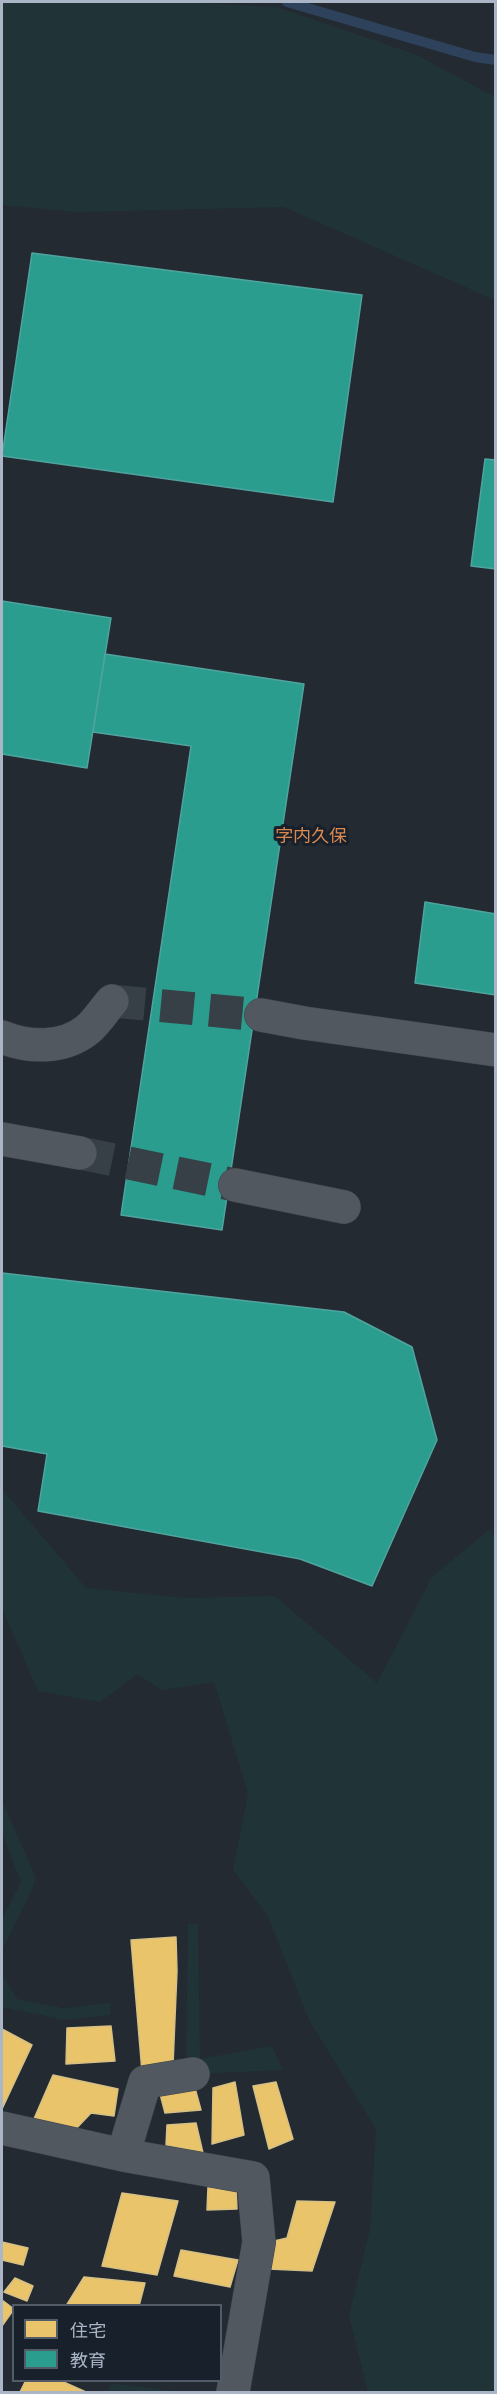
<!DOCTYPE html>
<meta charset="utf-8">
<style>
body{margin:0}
#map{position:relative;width:497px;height:2394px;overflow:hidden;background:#232a31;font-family:"DM Sans","Noto Sans JP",sans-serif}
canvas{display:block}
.frame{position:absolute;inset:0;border:3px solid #aab5c5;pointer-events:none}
.legend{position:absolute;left:12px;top:2304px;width:210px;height:78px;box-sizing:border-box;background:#17202b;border:2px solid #525c69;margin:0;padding:8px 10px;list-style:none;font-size:18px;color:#aab5c5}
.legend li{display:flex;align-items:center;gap:12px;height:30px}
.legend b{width:30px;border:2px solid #525c69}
</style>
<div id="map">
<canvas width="497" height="2394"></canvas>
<div class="frame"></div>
<ul class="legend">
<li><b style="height:16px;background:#e9c46a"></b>住宅</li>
<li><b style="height:16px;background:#2a9d8f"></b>教育</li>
</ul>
</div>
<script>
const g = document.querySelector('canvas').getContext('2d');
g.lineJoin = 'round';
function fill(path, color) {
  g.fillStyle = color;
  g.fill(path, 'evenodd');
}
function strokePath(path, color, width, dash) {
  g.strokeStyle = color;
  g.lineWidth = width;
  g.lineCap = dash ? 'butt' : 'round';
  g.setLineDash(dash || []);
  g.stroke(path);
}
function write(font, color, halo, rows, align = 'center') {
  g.font = font + ' "DM Sans","Noto Sans JP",sans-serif';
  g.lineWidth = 6;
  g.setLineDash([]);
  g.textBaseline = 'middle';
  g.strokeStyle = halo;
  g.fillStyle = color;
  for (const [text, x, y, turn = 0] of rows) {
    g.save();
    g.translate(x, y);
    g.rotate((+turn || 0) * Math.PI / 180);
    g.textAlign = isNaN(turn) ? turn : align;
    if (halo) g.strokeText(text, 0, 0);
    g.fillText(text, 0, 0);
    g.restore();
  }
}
const green = new Path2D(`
 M 2,2 L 181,2 L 277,7 L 417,55 L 495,97 L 495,300 L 284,207 L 78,212 L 2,205 Z
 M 2,1489 L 86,1588 L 185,1598 L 275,1596 L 377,1683 L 432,1577 L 490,1529 L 495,1538 L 495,2392 L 368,2392 L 349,2316 L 370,2229 L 376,2129 L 309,2020 L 267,1914 L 233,1870 L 248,1793 L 214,1682 L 162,1690 L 137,1674 L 100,1702 L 38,1691 L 2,1608 Z
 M 2,1801 L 36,1878 L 31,1892 L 2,1950 L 2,1919 L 21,1882 L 2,1833 Z
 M 188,1924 L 198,1924 L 200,2059 L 272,2046 L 283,2070 L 193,2074 L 186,2060 Z
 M 2,1974 L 17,1999 L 63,2008 L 111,2003 L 110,2015 L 65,2020 L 2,2007 Z
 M 112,2383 L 184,2392 L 107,2392 Z`);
const homes = new Path2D(`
 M 176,1937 L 177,1971 L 173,2065 L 142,2072 L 131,1940 Z
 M 111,2026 L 115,2061 L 66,2064 L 67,2028 Z
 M 2,2029 L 32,2045 L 2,2109 Z
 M 53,2075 L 118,2089 L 114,2116 L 91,2113 L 72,2133 L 30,2128 Z
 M 235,2082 L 244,2135 L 212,2144 L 213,2088 Z
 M 276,2082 L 293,2139 L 269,2149 L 253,2086 Z
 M 195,2088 L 201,2110 L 165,2113 L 159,2090 Z
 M 196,2123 L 203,2153 L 166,2145 L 167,2125 Z
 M 208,2187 L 236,2187 L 237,2209 L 207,2210 Z
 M 122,2193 L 178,2201 L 157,2275 L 102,2266 Z
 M 297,2201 L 335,2202 L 312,2271 L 268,2269 L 270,2242 L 287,2238 Z
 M 2,2242 L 28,2248 L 23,2265 L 2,2260 Z
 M 181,2250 L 238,2260 L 230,2287 L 174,2276 Z
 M 84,2277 L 145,2283 L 139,2306 L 66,2306 Z
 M 15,2278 L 33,2286 L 27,2301 L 4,2292 Z
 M 2,2300 L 14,2309 L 2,2326 Z
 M 26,2380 L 59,2380 L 86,2392 L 20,2392 Z`);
const schools = new Path2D(`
 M 32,253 L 362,295 L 333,502 L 2,456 Z
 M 485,459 L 496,460 L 496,569 L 471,566 Z
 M 2,601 L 111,618 L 87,768 L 2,754 Z
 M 105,654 L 304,684 L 222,1230 L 121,1215 L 191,746 L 93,732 Z
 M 425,902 L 496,914 L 496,995 L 415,983 Z
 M 2,1273 L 344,1312 L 412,1347 L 437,1440 L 372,1586 L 300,1559 L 38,1511 L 47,1454 L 2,1446 Z`);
const stream = new Path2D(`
 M 287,2 L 475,57 L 496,60`);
const minorTunnel = new Path2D(`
 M 112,1001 L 261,1015
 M 80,1153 L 235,1185`);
const minor = new Path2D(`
 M 261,1015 L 304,1023 L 496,1050
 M 2,1037 C 29,1048 63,1049 87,1030 C 96,1023 104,1010 112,1001
 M 2,1139 L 80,1153
 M 235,1185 L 344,1207
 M 2,2128 L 123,2155 L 253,2178 L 259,2242 L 233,2392
 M 123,2155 L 145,2082 L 193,2074`);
const quarterNames = [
 ["字内久保",311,837]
];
fill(green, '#203437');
fill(homes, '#e9c46a');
strokePath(homes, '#d6c085', 1.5);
fill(schools, '#2a9d8f');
strokePath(schools, '#50a49f', 1.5);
strokePath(stream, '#2e425c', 10);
strokePath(minorTunnel, '#373f47', 33, [33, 16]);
strokePath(minor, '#40464c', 34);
strokePath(minor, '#525860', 33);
write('18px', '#db884f', '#17202b', quarterNames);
</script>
